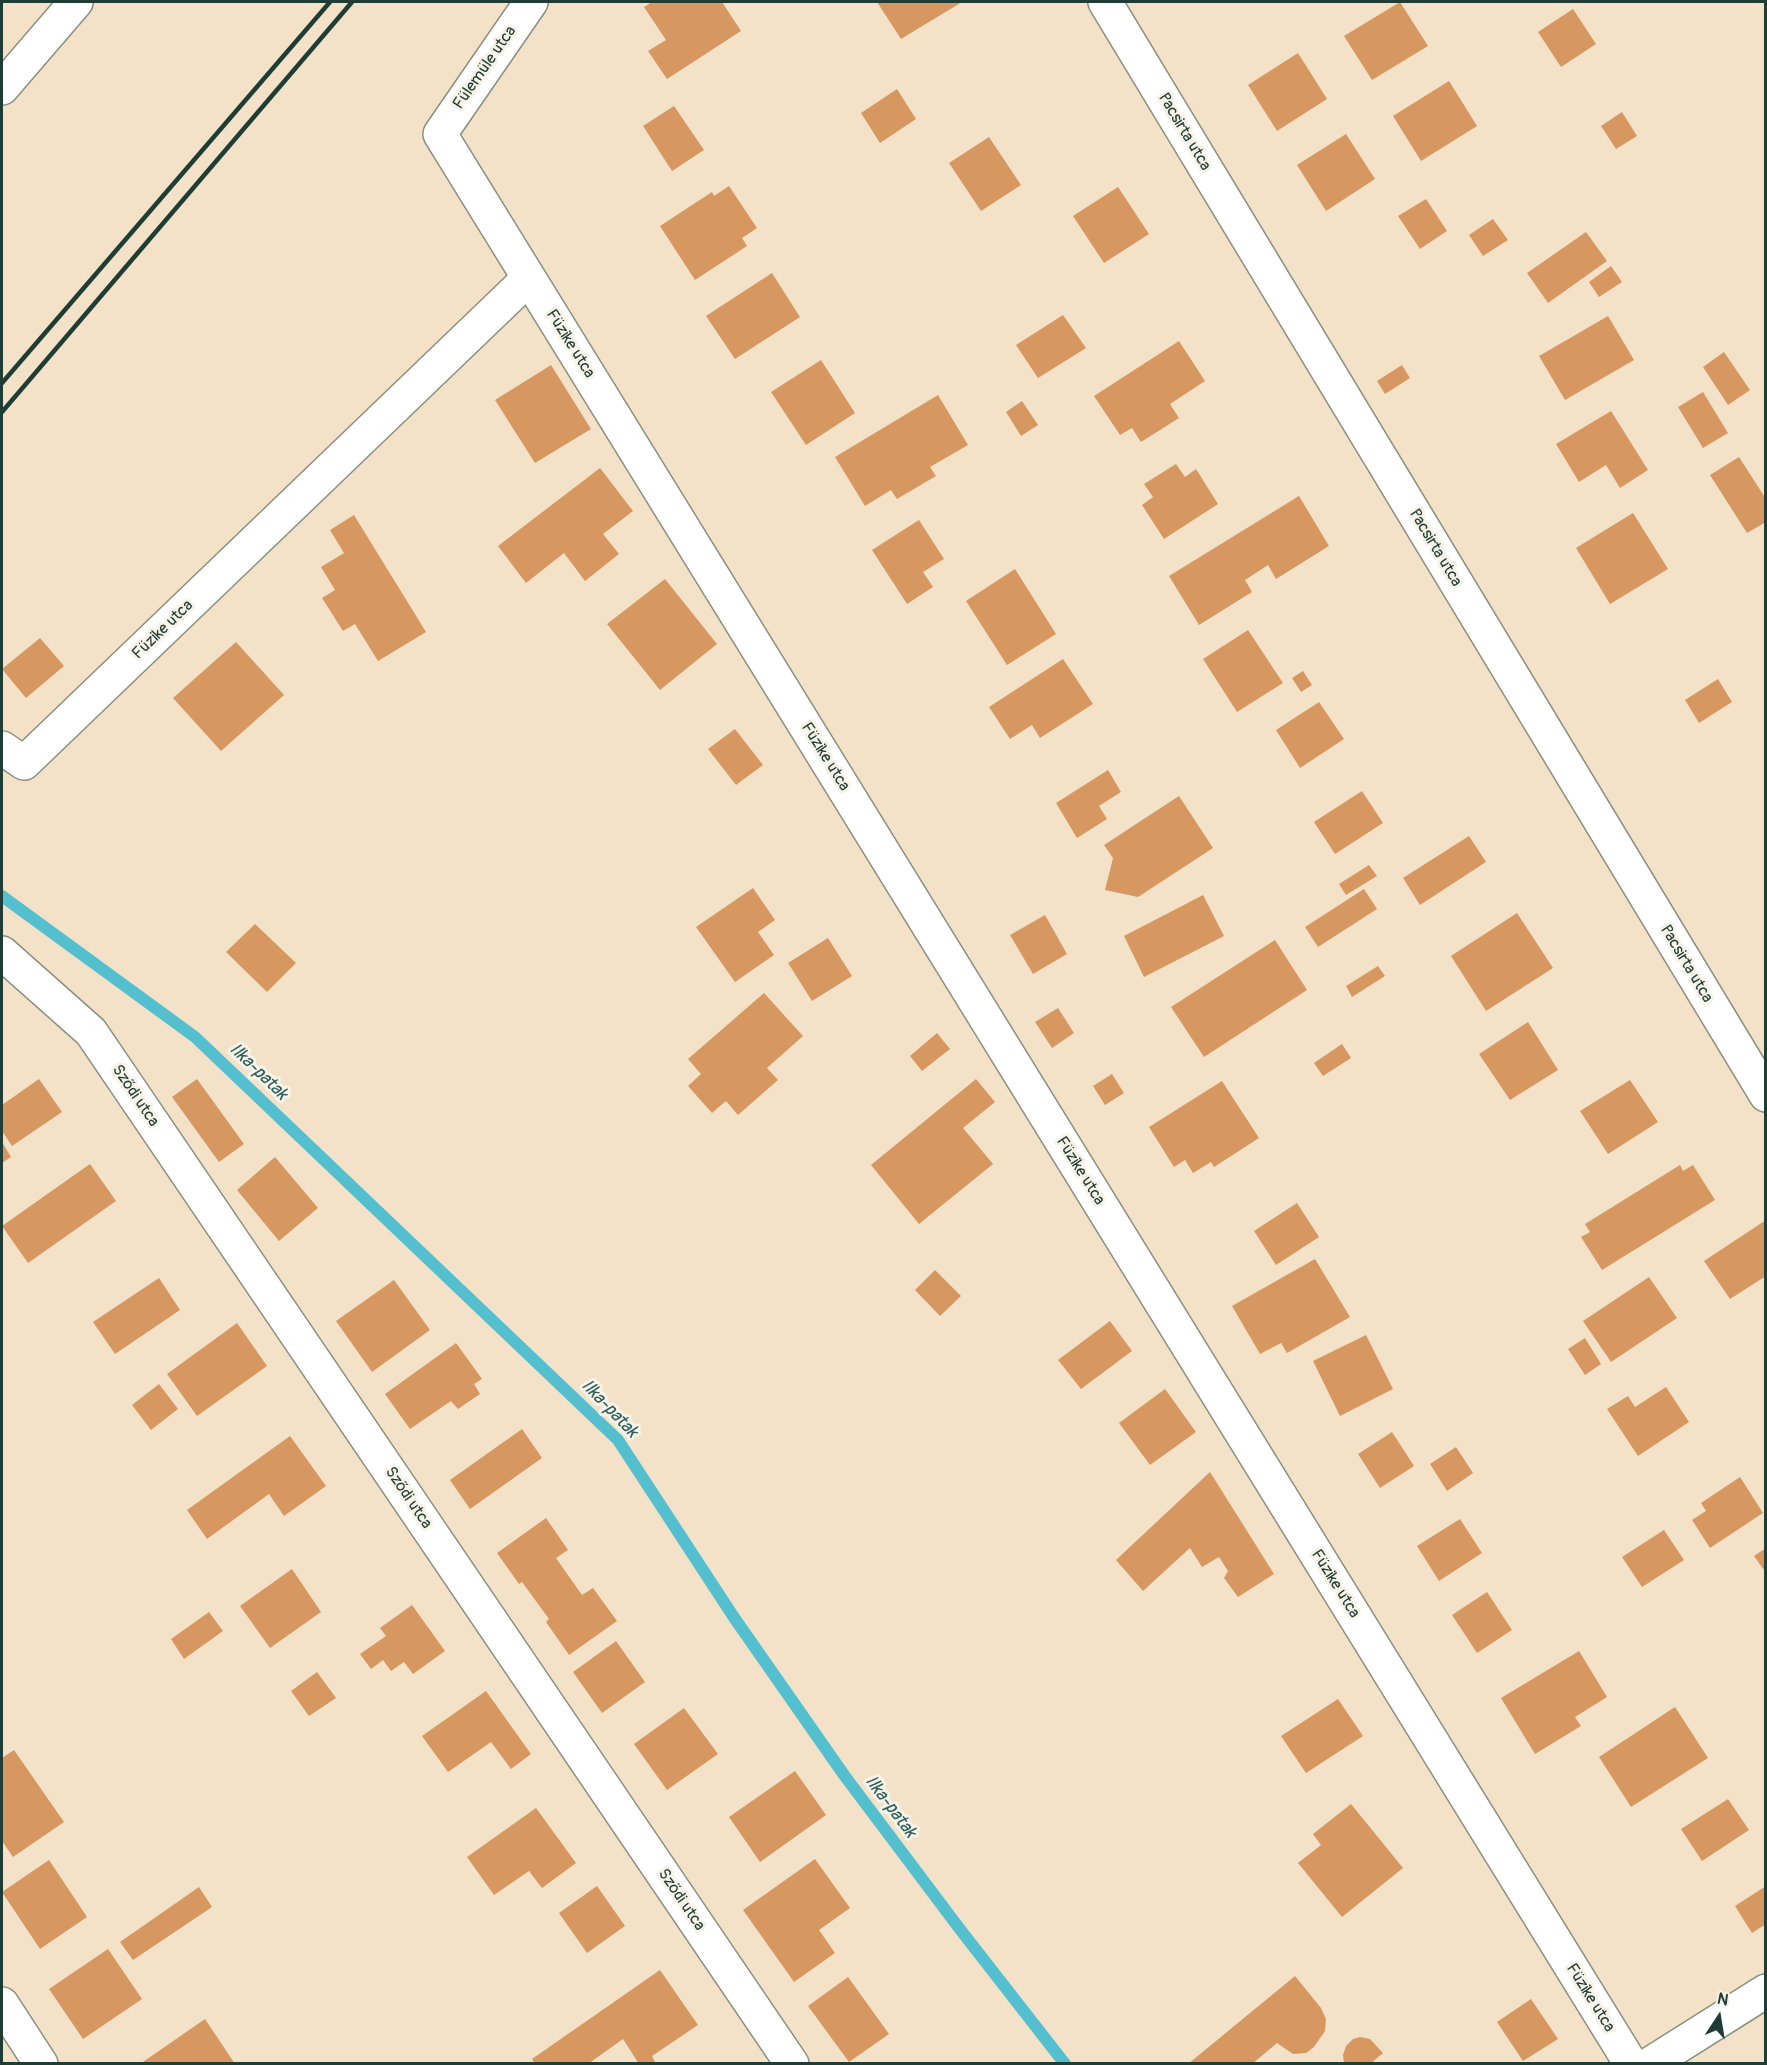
<!DOCTYPE html>
<meta charset="utf-8">
<style>
body{margin:0}
#map{position:relative;width:1767px;height:2065px;overflow:hidden;background:#f3e2c8;font-family:Pangolin,sans-serif}
canvas{display:block}
.frame{position:absolute;inset:0;border:3px solid #1f3d34;pointer-events:none}
.north{position:absolute;left:1689px;top:1987px;width:60px;height:60px;-webkit-text-stroke:4px #f7f3e8;paint-order:stroke;rotate:12deg;font-size:16px;font-weight:700;line-height:24px;text-align:center;color:#1f3d34}
.north::after{content:'';display:block;margin:auto;width:21px;height:27px;background:#1f3d34;clip-path:polygon(50% 0,100% 100%,50% 72%,0 100%)}
</style>
<div id="map">
<canvas width="1767" height="2065"></canvas>
<div class="frame"></div>
<div class="north">N</div>
</div>
<script>
const g = document.querySelector('canvas').getContext('2d');
g.lineJoin = 'round';
function strokePath(path, color, width, dash) {
  g.strokeStyle = color;
  g.lineWidth = width;
  g.lineCap = dash ? 'butt' : 'round';
  g.setLineDash(dash || []);
  g.stroke(path);
}
function fill(path, color) {
  g.fillStyle = color;
  g.fill(path, 'evenodd');
}
function write(font, color, halo, rows, align = 'center') {
  g.font = font + ' Pangolin,sans-serif';
  g.lineWidth = 6;
  g.setLineDash([]);
  g.textBaseline = 'middle';
  g.strokeStyle = halo;
  g.fillStyle = color;
  for (const [text, x, y, turn = 0] of rows) {
    g.save();
    g.translate(x, y);
    g.rotate((+turn || 0) * Math.PI / 180);
    g.textAlign = isNaN(turn) ? turn : align;
    if (halo) g.strokeText(text, 0, 0);
    g.fillText(text, 0, 0);
    g.restore();
  }
}
const stream = new Path2D(`
 M 2,896 L 195,1037 L 618,1440 L 733,1616 L 844,1775 L 959,1928 L 1065,2064`);
const building = new Path2D(`
 M 652,2 L 722,2 L 741,31 L 667,79 L 648,51 L 666,40 L 644,7 Z
 M 877,2 L 962,2 L 901,39 Z
 M 1400,2 L 1428,46 L 1372,80 L 1344,36 Z
 M 1573,9 L 1596,44 L 1561,67 L 1538,32 Z
 M 1298,53 L 1327,99 L 1277,131 L 1248,85 Z
 M 1449,81 L 1477,126 L 1421,161 L 1393,116 Z
 M 897,89 L 916,119 L 880,143 L 861,113 Z
 M 674,106 L 704,150 L 672,171 L 643,126 Z
 M 1622,112 L 1637,136 L 1616,149 L 1601,126 Z
 M 1346,134 L 1375,179 L 1326,211 L 1297,165 Z
 M 989,137 L 1021,185 L 981,211 L 949,163 Z
 M 729,186 L 757,228 L 742,238 L 747,246 L 695,280 L 660,226 L 712,192 L 714,196 Z
 M 1118,187 L 1149,234 L 1104,263 L 1073,216 Z
 M 1426,199 L 1447,231 L 1420,249 L 1398,216 Z
 M 1493,219 L 1508,240 L 1483,256 L 1469,235 Z
 M 1586,232 L 1607,261 L 1548,303 L 1527,273 Z
 M 1611,266 L 1622,282 L 1599,297 L 1589,282 Z
 M 772,273 L 800,317 L 735,359 L 706,316 Z
 M 1063,315 L 1086,348 L 1038,378 L 1016,345 Z
 M 1608,316 L 1634,360 L 1565,400 L 1539,356 Z
 M 1179,341 L 1205,381 L 1170,404 L 1179,418 L 1141,442 L 1132,428 L 1120,435 L 1094,396 Z
 M 1724,352 L 1750,390 L 1728,405 L 1703,367 Z
 M 821,360 L 855,413 L 806,445 L 771,392 Z
 M 551,365 L 591,429 L 535,463 L 495,400 Z
 M 1402,365 L 1410,378 L 1385,394 L 1377,381 Z
 M 1703,392 L 1728,433 L 1703,448 L 1678,407 Z
 M 938,395 L 968,445 L 930,467 L 936,476 L 897,499 L 891,490 L 865,506 L 835,457 Z
 M 1022,401 L 1038,425 L 1021,436 L 1006,412 Z
 M 1611,411 L 1648,470 L 1620,488 L 1606,465 L 1579,482 L 1556,444 Z
 M 1739,457 L 1766,499 L 1766,522 L 1747,533 L 1710,475 Z
 M 1176,464 L 1185,477 L 1196,469 L 1218,504 L 1164,539 L 1142,505 L 1153,497 L 1144,484 Z
 M 600,468 L 633,511 L 603,534 L 619,554 L 585,581 L 564,553 L 526,583 L 498,546 Z
 M 1299,496 L 1329,546 L 1276,579 L 1268,565 L 1245,580 L 1252,592 L 1199,625 L 1169,576 Z
 M 1633,513 L 1668,569 L 1610,604 L 1576,548 Z
 M 354,515 L 426,632 L 378,661 L 355,624 L 343,631 L 322,598 L 335,590 L 321,567 L 344,553 L 330,530 Z
 M 919,520 L 944,559 L 923,572 L 933,587 L 907,604 L 872,550 Z
 M 1015,569 L 1056,634 L 1007,665 L 966,601 Z
 M 665,579 L 717,644 L 660,690 L 607,624 Z
 M 1248,630 L 1283,683 L 1237,712 L 1203,659 Z
 M 40,638 L 64,666 L 26,698 L 2,669 Z
 M 236,642 L 284,695 L 221,751 L 173,698 Z
 M 1063,659 L 1093,704 L 1040,738 L 1032,725 L 1010,739 L 989,707 Z
 M 1303,671 L 1312,685 L 1301,692 L 1292,678 Z
 M 1718,679 L 1732,702 L 1699,723 L 1685,700 Z
 M 1319,702 L 1344,739 L 1300,768 L 1276,730 Z
 M 735,729 L 763,765 L 736,785 L 708,749 Z
 M 1108,770 L 1121,792 L 1099,806 L 1107,819 L 1077,838 L 1056,803 Z
 M 1362,791 L 1383,823 L 1335,854 L 1314,822 Z
 M 1179,796 L 1213,848 L 1138,897 L 1105,890 L 1113,858 L 1104,845 Z
 M 1469,836 L 1486,862 L 1420,905 L 1403,878 Z
 M 1369,865 L 1377,876 L 1346,895 L 1339,884 Z
 M 753,888 L 775,920 L 758,932 L 774,955 L 735,982 L 696,927 Z
 M 1364,889 L 1377,909 L 1318,947 L 1305,927 Z
 M 1203,895 L 1224,936 L 1144,977 L 1124,936 Z
 M 1517,913 L 1553,968 L 1486,1011 L 1451,956 Z
 M 1045,915 L 1067,954 L 1033,974 L 1010,935 Z
 M 255,924 L 296,963 L 267,992 L 226,952 Z
 M 828,938 L 852,976 L 812,1001 L 788,963 Z
 M 1275,940 L 1307,990 L 1204,1057 L 1171,1007 Z
 M 1378,966 L 1385,976 L 1352,997 L 1346,986 Z
 M 764,993 L 803,1036 L 767,1068 L 778,1080 L 738,1115 L 726,1101 L 712,1113 L 688,1086 L 701,1074 L 688,1059 Z
 M 1058,1008 L 1074,1033 L 1052,1048 L 1035,1022 Z
 M 1528,1022 L 1558,1070 L 1510,1100 L 1479,1054 Z
 M 937,1033 L 950,1049 L 922,1071 L 910,1056 Z
 M 1342,1044 L 1351,1058 L 1323,1076 L 1314,1063 Z
 M 1112,1074 L 1124,1093 L 1105,1105 L 1093,1086 Z
 M 39,1079 L 62,1112 L 12,1146 L 2,1131 L 2,1105 Z
 M 197,1079 L 244,1144 L 219,1162 L 172,1097 Z
 M 976,1079 L 995,1102 L 963,1128 L 993,1164 L 919,1224 L 871,1165 Z
 M 1630,1080 L 1658,1122 L 1608,1154 L 1580,1111 Z
 M 1222,1081 L 1259,1138 L 1214,1167 L 1211,1162 L 1193,1173 L 1185,1160 L 1174,1167 L 1149,1127 Z
 M 2,1142 L 11,1157 L 2,1163 Z
 M 275,1157 L 318,1208 L 279,1241 L 237,1190 Z
 M 90,1164 L 116,1201 L 28,1263 L 2,1226 Z
 M 1680,1165 L 1683,1171 L 1693,1165 L 1715,1200 L 1602,1270 L 1581,1237 L 1590,1232 L 1585,1224 Z
 M 1297,1203 L 1319,1237 L 1276,1265 L 1254,1231 Z
 M 1766,1220 L 1766,1276 L 1730,1299 L 1704,1261 Z
 M 1315,1259 L 1350,1317 L 1287,1353 L 1281,1343 L 1260,1354 L 1232,1306 Z
 M 935,1270 L 961,1296 L 940,1316 L 915,1290 Z
 M 1649,1277 L 1677,1318 L 1611,1362 L 1583,1321 Z
 M 159,1278 L 180,1310 L 115,1354 L 93,1322 Z
 M 394,1280 L 430,1330 L 372,1372 L 336,1321 Z
 M 1110,1321 L 1132,1351 L 1081,1389 L 1058,1360 Z
 M 237,1323 L 267,1366 L 197,1416 L 167,1374 Z
 M 1366,1335 L 1393,1389 L 1340,1416 L 1313,1361 Z
 M 1585,1338 L 1601,1364 L 1585,1375 L 1568,1349 Z
 M 456,1343 L 482,1379 L 474,1384 L 480,1394 L 458,1409 L 451,1401 L 410,1429 L 385,1394 Z
 M 159,1384 L 178,1409 L 151,1430 L 132,1405 Z
 M 1666,1387 L 1689,1422 L 1638,1456 L 1607,1409 L 1628,1396 L 1635,1407 Z
 M 1165,1389 L 1196,1432 L 1150,1465 L 1119,1423 Z
 M 522,1429 L 542,1458 L 470,1509 L 450,1480 Z
 M 1392,1432 L 1414,1466 L 1380,1488 L 1358,1454 Z
 M 290,1436 L 326,1486 L 284,1516 L 269,1494 L 207,1539 L 187,1510 Z
 M 1456,1447 L 1473,1473 L 1447,1491 L 1430,1464 Z
 M 1210,1472 L 1274,1574 L 1238,1597 L 1224,1578 L 1228,1571 L 1219,1557 L 1202,1567 L 1190,1548 L 1143,1591 L 1116,1560 Z
 M 1740,1477 L 1763,1513 L 1710,1548 L 1692,1520 L 1706,1511 L 1701,1503 Z
 M 546,1518 L 568,1550 L 556,1558 L 582,1595 L 593,1588 L 617,1621 L 569,1655 L 546,1622 L 549,1619 L 522,1582 L 519,1584 L 497,1553 Z
 M 1460,1519 L 1482,1553 L 1439,1581 L 1417,1546 Z
 M 1664,1530 L 1684,1560 L 1642,1587 L 1622,1557 Z
 M 1766,1548 L 1766,1573 L 1754,1556 Z
 M 292,1569 L 321,1612 L 270,1648 L 240,1606 Z
 M 1487,1592 L 1512,1630 L 1477,1653 L 1452,1615 Z
 M 412,1605 L 445,1651 L 413,1674 L 404,1662 L 391,1671 L 383,1660 L 371,1669 L 360,1654 L 386,1636 L 380,1628 Z
 M 209,1612 L 223,1631 L 184,1659 L 171,1639 Z
 M 616,1641 L 645,1682 L 602,1713 L 573,1672 Z
 M 1579,1651 L 1607,1697 L 1575,1717 L 1581,1726 L 1535,1754 L 1501,1698 Z
 M 317,1672 L 336,1698 L 309,1716 L 291,1691 Z
 M 486,1691 L 531,1754 L 511,1769 L 491,1742 L 448,1772 L 422,1736 Z
 M 1338,1699 L 1363,1736 L 1306,1773 L 1281,1736 Z
 M 1675,1707 L 1708,1758 L 1631,1807 L 1599,1757 Z
 M 684,1708 L 718,1754 L 667,1790 L 634,1744 Z
 M 14,1750 L 64,1822 L 13,1857 L 2,1841 L 2,1758 Z
 M 795,1771 L 826,1815 L 760,1862 L 729,1817 Z
 M 1728,1799 L 1749,1830 L 1702,1861 L 1681,1829 Z
 M 1351,1804 L 1403,1868 L 1342,1917 L 1298,1863 L 1321,1845 L 1313,1834 Z
 M 536,1808 L 576,1863 L 542,1888 L 529,1871 L 494,1895 L 467,1857 Z
 M 815,1859 L 850,1908 L 819,1930 L 835,1953 L 794,1982 L 743,1910 Z
 M 49,1860 L 87,1917 L 40,1949 L 2,1892 Z
 M 597,1886 L 625,1926 L 587,1953 L 559,1913 Z
 M 1766,1886 L 1766,1924 L 1752,1933 L 1735,1906 Z
 M 199,1887 L 212,1907 L 133,1960 L 120,1942 Z
 M 108,1949 L 142,1999 L 83,2039 L 49,1989 Z
 M 660,1970 L 698,2025 L 652,2056 L 656,2064 L 639,2064 L 623,2039 L 588,2064 L 535,2064 L 532,2059 Z
 M 1295,1976 L 1321,2008 L 1326,2019 L 1325,2031 L 1314,2047 L 1306,2053 L 1293,2054 L 1277,2043 L 1252,2064 L 1188,2064 Z
 M 848,1977 L 889,2034 L 849,2062 L 808,2006 Z
 M 1531,1999 L 1558,2039 L 1523,2061 L 1497,2022 Z
 M 205,2019 L 235,2064 L 140,2064 Z
 M 1360,2037 L 1370,2039 L 1383,2053 L 1370,2064 L 1344,2064 L 1343,2055 L 1346,2046 L 1353,2039 Z`);
const street = new Path2D(`
 M 531,2 L 440,134 L 1631,2064
 M 1105,2 L 1766,1095
 M 2,88 L 76,2
 M 2,748 L 24,763 L 529,278
 M 2,953 L 91,1032 L 792,2064
 M 2,2004 L 41,2064
 M 1650,2064 L 1766,1991`);
const rail = new Path2D(`
 M 2,383 L 330,2
 M 2,412 L 352,2`);
const streetNames = [
 ["Fülemüle utca",485,68,-55],
 ["Pacsirta utca",1184,132,59],
 ["Füzike utca",570,344,58],
 ["Pacsirta utca",1435,548,59],
 ["Füzike utca",163,630,-44],
 ["Füzike utca",825,757,58],
 ["Pacsirta utca",1686,964,59],
 ["Sződi utca",135,1096,56],
 ["Füzike utca",1080,1171,58],
 ["Sződi utca",408,1498,56],
 ["Füzike utca",1335,1584,58],
 ["Sződi utca",681,1900,56],
 ["Füzike utca",1590,1998,58]
];
const waterNames = [
 ["Ilka-patak",258,1072,44],
 ["Ilka-patak",609,1409,46],
 ["Ilka-patak",890,1807,53]
];
strokePath(stream, '#53bfcf', 12);
fill(building, '#d79761');
strokePath(street, '#89907e', 36);
strokePath(street, '#fff', 33);
strokePath(rail, '#1f3d34', 4.5);
write('16px', '#1f3d34', '#f7f3e8', streetNames);
write('italic 18px', '#2c5e5b', '#f7f3e8', waterNames);
</script>
